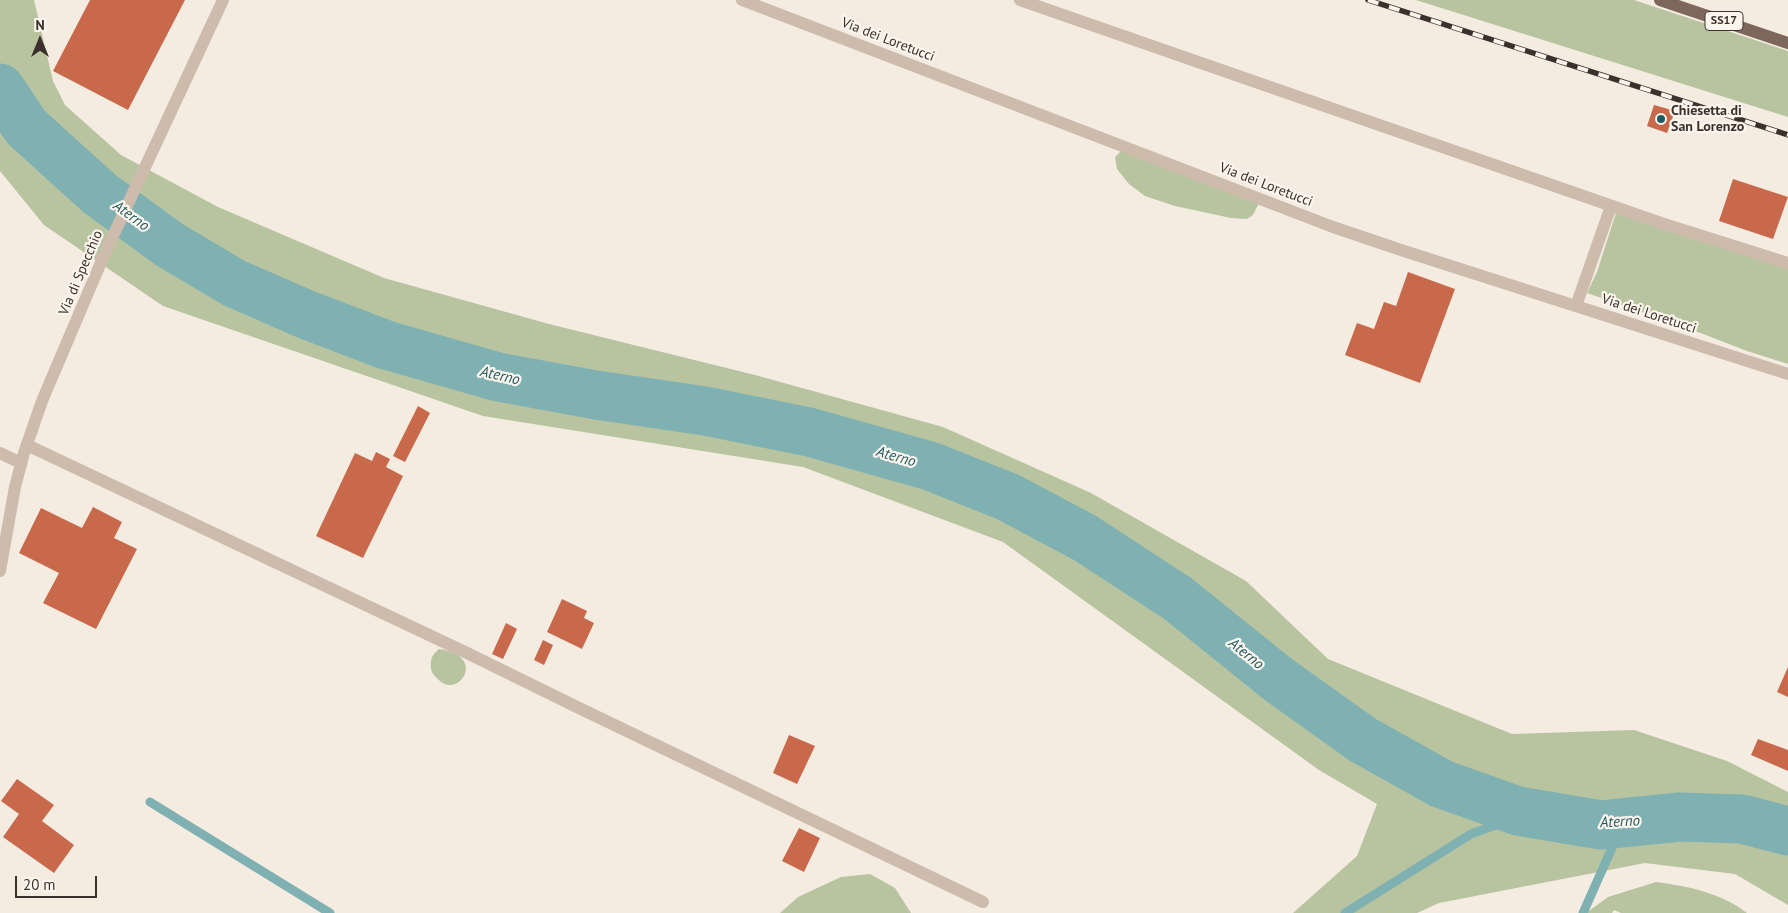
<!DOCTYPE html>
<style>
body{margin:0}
#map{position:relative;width:1788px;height:913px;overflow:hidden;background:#f4ebe1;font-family:"PT Sans",sans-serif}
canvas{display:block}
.north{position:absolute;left:15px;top:15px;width:50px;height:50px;-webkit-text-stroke:4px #fbf5ee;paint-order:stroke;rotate:0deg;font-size:14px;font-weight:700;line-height:20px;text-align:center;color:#3b302b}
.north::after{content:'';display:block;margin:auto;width:18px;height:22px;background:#3b302b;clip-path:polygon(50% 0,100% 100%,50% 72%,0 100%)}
.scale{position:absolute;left:15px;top:876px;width:82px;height:22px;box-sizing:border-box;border:2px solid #3b302b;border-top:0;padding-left:6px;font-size:15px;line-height:18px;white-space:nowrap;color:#3b302b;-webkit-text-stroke:4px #fbf5ee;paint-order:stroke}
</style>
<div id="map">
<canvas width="1788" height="913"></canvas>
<div class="north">N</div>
<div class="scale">20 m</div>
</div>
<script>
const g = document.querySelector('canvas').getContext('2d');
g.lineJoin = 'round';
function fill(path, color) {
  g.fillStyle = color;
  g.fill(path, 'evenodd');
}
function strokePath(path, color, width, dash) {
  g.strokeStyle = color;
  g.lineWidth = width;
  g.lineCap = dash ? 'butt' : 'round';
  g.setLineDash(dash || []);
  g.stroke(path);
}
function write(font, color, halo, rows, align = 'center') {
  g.font = font + ' "PT Sans",sans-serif';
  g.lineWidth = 4.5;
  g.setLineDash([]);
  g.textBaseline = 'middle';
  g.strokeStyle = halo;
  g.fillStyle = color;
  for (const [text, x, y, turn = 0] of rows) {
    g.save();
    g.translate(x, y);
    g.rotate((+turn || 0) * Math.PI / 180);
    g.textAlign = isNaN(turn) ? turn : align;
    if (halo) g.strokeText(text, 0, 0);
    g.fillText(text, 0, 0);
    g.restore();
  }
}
const green = new Path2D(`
 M 0,0 L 34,0 L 53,81 L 65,105 L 121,155 L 218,207 L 384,278 L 549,324 L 755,375 L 943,427 L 1091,493 L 1246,581 L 1328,659 L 1512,734 L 1634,730 L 1727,761 L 1788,792 L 1788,905 L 1735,874 L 1645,863 L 1439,903 L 1417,913 L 1293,913 L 1357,856 L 1377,804 L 1319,770 L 1003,542 L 803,467 L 483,416 L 163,306 L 44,225 L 0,171 Z
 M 1416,0 L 1634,0 L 1788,51 L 1788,117 Z
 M 1122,150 L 1259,203 L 1253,215 L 1247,219 L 1231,218 L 1175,206 L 1145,196 L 1129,184 L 1117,169 L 1115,157 Z
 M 1616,213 L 1788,267 L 1788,364 L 1747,351 L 1685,327 L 1587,293 L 1597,272 Z
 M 439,649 C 488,656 459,698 440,681 C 436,677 432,674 431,669 C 430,659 432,655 439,649 Z
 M 870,874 L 895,888 L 911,913 L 780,913 L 798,897 L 841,877 Z
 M 1656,882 C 1688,886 1721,893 1747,913 L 1621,913 L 1614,910 L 1612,913 L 1586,913 L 1608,897 Z`);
const stream = new Path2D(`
 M 150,802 L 330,913
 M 1345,913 L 1471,834 L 1504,822 L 1540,815
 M 1583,913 L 1623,823`);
const river = new Path2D(`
 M 0,88 L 26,127 L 100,194 L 170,245 L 234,283 L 305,314 L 386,345 L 498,377 L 596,395 L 705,411 L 809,432 L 930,466 L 1008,497 L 1085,538 L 1177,598 L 1279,680 L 1363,740 L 1442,784 L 1518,811 L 1601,825 L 1680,817 L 1742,819 L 1788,831`);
const building = new Path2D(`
 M 90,0 L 185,0 L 128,110 L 53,71 Z
 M 1654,105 L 1675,111 L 1667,133 L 1647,126 Z
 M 1733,179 L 1788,197 L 1773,239 L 1719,221 Z
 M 1408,272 L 1455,289 L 1420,383 L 1345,355 L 1357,323 L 1374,329 L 1384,302 L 1396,306 Z
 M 418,406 L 430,413 L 405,462 L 393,456 Z
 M 376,452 L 390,459 L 386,467 L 403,476 L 363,558 L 316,536 L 355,453 L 372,461 Z
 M 93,507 L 122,522 L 114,538 L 137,549 L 96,629 L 43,603 L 59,573 L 19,553 L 41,508 L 82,528 Z
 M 562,599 L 587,611 L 584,618 L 594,623 L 582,649 L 547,632 Z
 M 506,623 L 517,629 L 503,659 L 492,654 Z
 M 543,640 L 553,645 L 544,665 L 534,660 Z
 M 1788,667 L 1788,697 L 1777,692 Z
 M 789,735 L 815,746 L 797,784 L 773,773 Z
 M 1758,739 L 1788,750 L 1788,771 L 1751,755 Z
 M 17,779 L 54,805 L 42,821 L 74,845 L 54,873 L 3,837 L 19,814 L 1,801 Z
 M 799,828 L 820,838 L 804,872 L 782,861 Z`);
const service = new Path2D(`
 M 1020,0 L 1661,223 L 1788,263
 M 1576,306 L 1611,206
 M 27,445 L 465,652 L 579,708 L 983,902
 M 0,453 L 21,463`);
const minor = new Path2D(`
 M 742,0 L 1333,227 L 1401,250 L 1788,374
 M 0,571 L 15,487 L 24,453 L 42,401 L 105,253 L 223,0`);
const primary = new Path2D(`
 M 1660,0 L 1788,43`);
const rail = new Path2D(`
 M 1368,0 L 1788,135`);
const markers = [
 [1661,119,5,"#1f5a5e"]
];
const shields = [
 [1724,21,38]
];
const shieldNames = [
 ["SS17",1724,21]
];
const streetNames = [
 ["Via dei Loretucci",888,40,21],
 ["Via dei Loretucci",1266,185,21],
 ["Via di Specchio",81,273,-67],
 ["Via dei Loretucci",1649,314,18]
];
const poiNames = [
 ["Chiesetta di",1671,111],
 ["San Lorenzo",1671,127]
];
const waterNames = [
 ["Aterno",131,216,36],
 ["Aterno",500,376,13],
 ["Aterno",896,457,16],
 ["Aterno",1246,654,39],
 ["Aterno",1620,822,-3]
];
fill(green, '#b8c4a0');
strokePath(stream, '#7fb0b2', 9);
strokePath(river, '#7fb0b2', 49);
fill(building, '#c8694b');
strokePath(service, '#cdbbac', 12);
strokePath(minor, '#cdbbac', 12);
strokePath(primary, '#7d675c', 12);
strokePath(rail, '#3b302b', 5.5);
strokePath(rail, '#fbf5ee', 4, [11]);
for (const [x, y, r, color] of markers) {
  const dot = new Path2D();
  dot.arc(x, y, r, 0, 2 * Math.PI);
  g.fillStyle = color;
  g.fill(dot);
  strokePath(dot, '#fbf5ee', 2);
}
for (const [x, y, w] of shields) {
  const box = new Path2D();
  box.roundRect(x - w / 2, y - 9.5, w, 19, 4);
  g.fillStyle = '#fbf5ee';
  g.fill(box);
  strokePath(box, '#3b302b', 1);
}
write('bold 12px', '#3b302b', null, shieldNames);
write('14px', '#3b302b', '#fbf5ee', streetNames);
write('bold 14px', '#3b302b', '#fbf5ee', poiNames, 'left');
write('italic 15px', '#1f5a5e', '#fbf5ee', waterNames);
</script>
